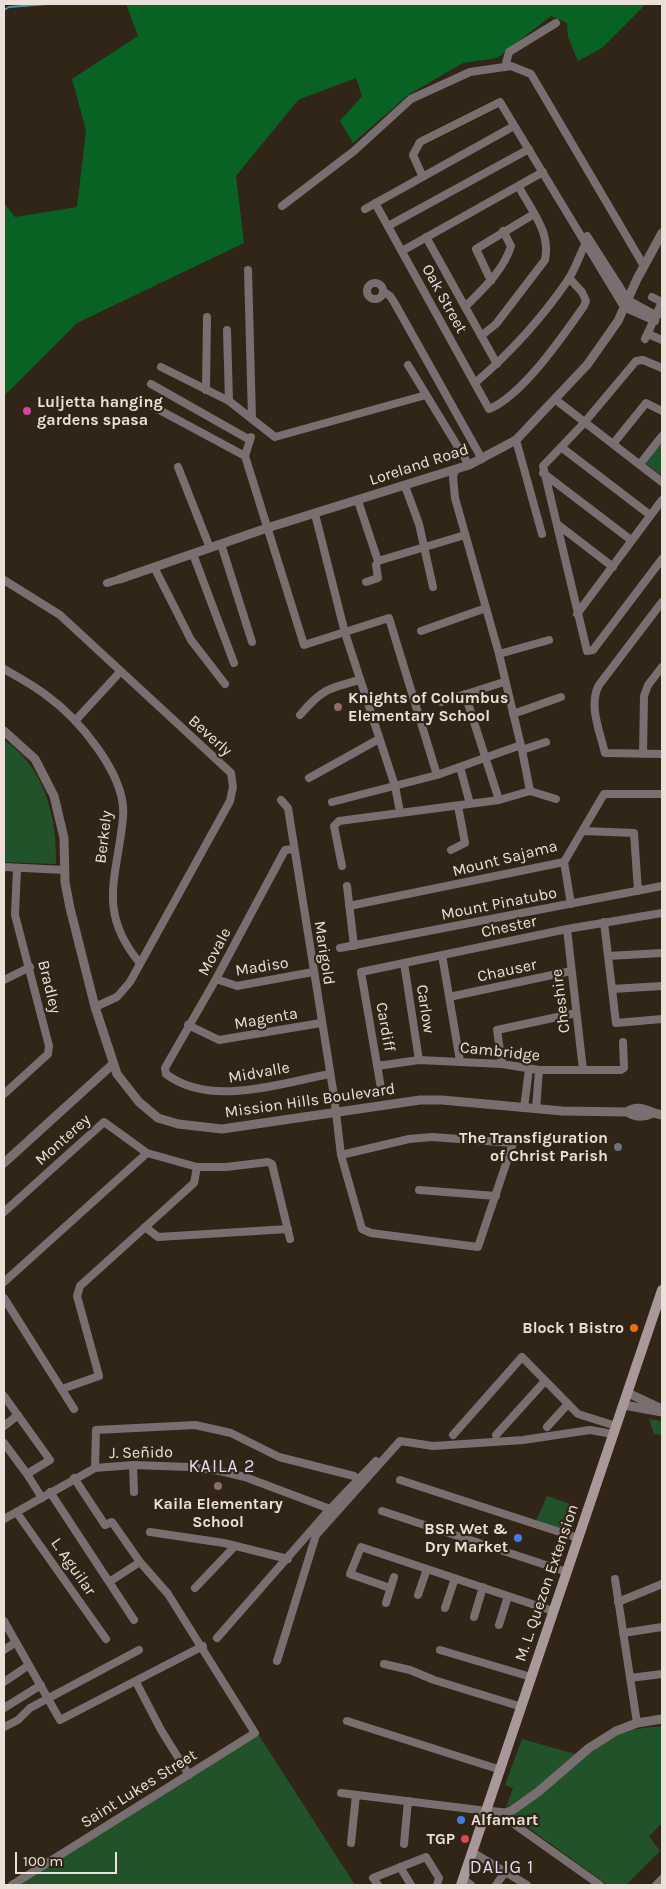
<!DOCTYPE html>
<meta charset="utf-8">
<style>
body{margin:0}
#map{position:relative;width:666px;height:1889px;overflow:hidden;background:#312518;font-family:Karla,sans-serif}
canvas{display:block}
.frame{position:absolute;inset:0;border:5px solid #eae2d9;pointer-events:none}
.scale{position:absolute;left:15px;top:1852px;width:102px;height:22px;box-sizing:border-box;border:2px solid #eae2d9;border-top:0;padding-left:6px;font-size:15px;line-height:18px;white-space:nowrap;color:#eae2d9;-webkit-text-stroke:4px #312518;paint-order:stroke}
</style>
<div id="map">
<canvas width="666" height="1889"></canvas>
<div class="frame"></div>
<div class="scale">100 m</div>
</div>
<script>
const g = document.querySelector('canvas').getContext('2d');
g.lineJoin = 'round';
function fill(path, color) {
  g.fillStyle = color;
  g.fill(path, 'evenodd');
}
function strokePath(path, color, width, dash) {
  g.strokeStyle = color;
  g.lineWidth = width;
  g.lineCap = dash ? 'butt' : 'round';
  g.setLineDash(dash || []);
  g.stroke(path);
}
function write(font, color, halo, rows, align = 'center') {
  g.font = font + ' Karla,sans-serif';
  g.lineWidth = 4.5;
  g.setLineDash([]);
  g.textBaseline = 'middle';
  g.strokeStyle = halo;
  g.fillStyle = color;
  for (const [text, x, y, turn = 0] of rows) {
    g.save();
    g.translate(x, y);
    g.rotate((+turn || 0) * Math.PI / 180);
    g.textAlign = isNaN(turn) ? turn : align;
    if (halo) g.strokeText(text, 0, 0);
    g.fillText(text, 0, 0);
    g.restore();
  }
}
const green = new Path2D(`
 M 662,442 L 662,476 L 645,463 Z
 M 4,740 C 45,767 57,818 56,864 L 4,862 Z
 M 649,1419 L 662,1421 L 662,1435 L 654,1434 Z
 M 547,1496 L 579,1507 L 571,1533 L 536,1521 Z
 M 662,1726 L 662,1823 L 649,1836 L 660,1851 L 626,1885 L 608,1885 L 512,1816 C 547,1791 578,1755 617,1735 C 630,1728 647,1728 662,1726 Z
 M 258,1734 L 355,1885 L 20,1885 Z
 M 522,1739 L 575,1754 L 535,1789 L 506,1808 L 513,1788 L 505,1785 Z`);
const forest = new Path2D(`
 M 126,4 L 646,4 L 602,48 L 578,61 L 568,37 L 567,23 L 551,16 L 497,58 L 463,63 L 408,95 L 353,143 L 340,121 L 362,96 L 356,78 L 298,100 L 236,176 L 244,243 L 77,323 L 4,396 L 4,203 L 15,217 L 77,207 L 86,130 L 72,79 L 138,36 Z`);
const stream = new Path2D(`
 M 4,10 L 9,7 L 47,4`);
const minor = new Path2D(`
 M 505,67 L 509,52 L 556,23
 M 422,175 L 413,155 L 420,142 L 500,102 L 624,307 L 655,321
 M 375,203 L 489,409 C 522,396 563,336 584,306 L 586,301 L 582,292 L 569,278
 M 282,206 L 354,151 L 411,99 L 470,72 L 511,66 L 531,74 L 644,266
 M 365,209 L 514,126
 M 388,226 L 529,149
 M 587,236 L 628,300 L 657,316
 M 426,237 L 497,364
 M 402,251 L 543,172
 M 248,270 L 252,419
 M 491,281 L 476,249 L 534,214
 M367 291a8 8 0 1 1 16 0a8 8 0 1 1-16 0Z
 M 384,292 L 390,296 L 394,302 L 482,459
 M 652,297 L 662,302
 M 465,307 C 482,290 504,270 511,246 L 503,231
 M 227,330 L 229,401
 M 648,334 L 662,340
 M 481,336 L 496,324 L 545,260 C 551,232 531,210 519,187
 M 645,339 L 662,302
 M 408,365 L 469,465
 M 161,367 L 229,401 L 275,437 L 426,395
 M 662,368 L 643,360 L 636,361 L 584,423 L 543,466 L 587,651 L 593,650 L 662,559
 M 475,383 C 510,353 542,318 568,280 C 576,268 580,253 587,241
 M 151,384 L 250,440
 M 206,390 L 207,317
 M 139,399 L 245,456
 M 556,400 L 662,482
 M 251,437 L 245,456 L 304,645 L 389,618 L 437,775
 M 516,440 L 542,534
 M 613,444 L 646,403 L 662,411
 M 561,447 L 650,515
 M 640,464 L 662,436
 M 178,467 L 210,548
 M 455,470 L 453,477 L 455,498 L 499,654 L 522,750 L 530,791
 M 543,473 L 631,540
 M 405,486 L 419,524 L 433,587
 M 358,501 L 378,561 L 376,565 L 378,578 L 366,582
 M 315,514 L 345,633 L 395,786 L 400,812
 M 557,524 L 613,567
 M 221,544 L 252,642
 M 193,554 L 234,663
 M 378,561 L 465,535
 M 154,567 L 191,640 L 225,684
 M 4,580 L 60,615 L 231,773 L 233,787 L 230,801 L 130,982 L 117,997 L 95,1007
 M 107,583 L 120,579
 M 662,602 L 599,685 C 588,705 600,732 605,753 L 662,754
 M 577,614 L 662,500
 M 421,631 L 486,608
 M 499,654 L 549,640
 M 4,669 C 18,677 33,685 46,695 C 78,718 127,775 123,817 C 118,875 96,910 139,962
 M 465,694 L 499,800
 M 441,702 L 504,682
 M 513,714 L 561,697
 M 300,715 C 321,690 328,688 360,680
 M 75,721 L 120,672
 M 522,750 L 546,742
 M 643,754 L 644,696 L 648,685 L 662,667
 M 460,767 L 470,804
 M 309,778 L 379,739
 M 281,800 L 288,808 L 334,1096 L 341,1155 L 362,1229 L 371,1233 L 478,1247 L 513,1143 L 432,1137 L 409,1139 L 341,1155
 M 332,802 L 437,775 L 521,745
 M 584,831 L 634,833 L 638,891
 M 293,849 L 285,850 L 216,979 L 165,1068 L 166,1074 C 211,1108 280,1083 330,1074
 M 451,850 L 465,843 L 458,806
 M 564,862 L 571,904
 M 342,866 L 334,826 L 339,821 L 499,800 L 530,791 L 556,799
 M 4,867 L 64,870
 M 347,886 L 354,946
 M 349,906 L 564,862 L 604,794 L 662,794
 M 604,922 L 616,1023 L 662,1019
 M 567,929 L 583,1070
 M 340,948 L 662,886
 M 442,955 L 460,1061
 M 608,956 L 662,953
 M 404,963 L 419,1060
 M 216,979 L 237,986 L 313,972
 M 4,980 L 30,967
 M 612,989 L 662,986
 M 449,997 L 571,971
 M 188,1025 L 219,1040 L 321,1023
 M 502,1064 L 497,1030 L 576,1013
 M 377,1066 L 419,1060 L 502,1064 L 539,1070 L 621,1070 L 624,1068 L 623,1042
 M 381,1088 L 361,972 L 567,929 L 662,913
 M 4,1094 L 48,1054 L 49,1046 L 15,915 L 17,868
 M 524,1108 L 529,1069
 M 536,1109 L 539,1070
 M 419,1190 L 496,1196
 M 4,1212 L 104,1122 L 147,1153 L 197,1167 L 226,1167 L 268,1162 L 272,1164 L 290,1239
 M 145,1227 L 158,1237 L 288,1229
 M 4,1282 L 147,1153
 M 4,1298 L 74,1409
 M 62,1389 L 99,1376 L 77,1296 L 80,1286 L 194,1183 L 197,1167
 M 4,1396 L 50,1460 L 27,1474
 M 4,1426 L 18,1415
 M 547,1427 L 567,1405
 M 453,1435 L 522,1357 L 578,1414 L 616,1426
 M 496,1435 L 545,1381
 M 4,1443 L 27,1474 L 42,1498
 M 133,1465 L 134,1492
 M 95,1468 L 96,1430 L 195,1425 L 231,1433 L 279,1457 L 354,1476 L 358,1479
 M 400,1480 L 578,1538
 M 50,1492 L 134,1620
 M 382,1511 L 567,1572
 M 17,1513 L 106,1639
 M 4,1519 L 95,1468 L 133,1465 L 190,1467 L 220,1471 L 245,1477 L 330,1509
 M 150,1532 L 224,1543 L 288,1559
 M 615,1579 L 637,1723
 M 109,1582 L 140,1562
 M 195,1588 L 235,1546
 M 390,1588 L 350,1574 L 361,1547 L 553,1611
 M 418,1595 L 427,1569
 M 618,1602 L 662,1584
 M 386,1603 L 394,1577
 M 445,1608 L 455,1578
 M 474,1617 L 483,1587
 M 4,1621 L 60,1720 L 203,1646
 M 499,1625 L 508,1596
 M 623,1633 L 662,1627
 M 217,1638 L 330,1509 L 376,1461
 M 4,1650 L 16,1642
 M 440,1650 L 531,1677
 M 277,1661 L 316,1535 L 400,1441 L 433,1446 L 523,1440 L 590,1430 L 613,1434
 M 384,1664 L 410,1670 L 434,1680 L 522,1707
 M 630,1678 L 662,1674
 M 4,1682 L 29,1665
 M 136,1682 L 161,1730 L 189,1775
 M 4,1708 L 41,1685
 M 347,1721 L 501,1770
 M 4,1727 L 18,1720 L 30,1708 L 139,1650
 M 341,1793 L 487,1811
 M 505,1813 L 511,1822 L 600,1885
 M 351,1843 L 356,1795
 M 404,1844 L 408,1801
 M 472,1852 L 527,1885
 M 400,1867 L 411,1885
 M 463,1879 L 471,1885
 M 12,1885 L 255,1733 L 168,1594 L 140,1562 L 112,1522 L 105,1525 L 74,1478
 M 378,1885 L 373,1878 L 426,1857 L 439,1878 L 437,1885
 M 496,1885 L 505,1872
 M 656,1885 L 662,1879`);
const tertiary = new Path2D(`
 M 120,579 L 267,528 L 469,465 L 516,440 L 587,365 L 618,321 L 637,279 L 662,233
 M 4,731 L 35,759 L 54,796 L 64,838 L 65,882 L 70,908 L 95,1007 L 117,1074 L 139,1102 L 158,1118 L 178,1124 L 222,1129 L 420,1100 L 442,1100 L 562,1111 L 627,1112 C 635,1117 642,1118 651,1114
 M 627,1112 C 639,1103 649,1113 662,1115
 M 4,1163 L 113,1064
 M 628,1393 L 662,1409
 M 624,1405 L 662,1412
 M 487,1811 L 505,1813 L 511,1811 L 538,1792 L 589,1748 L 616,1731 L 637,1723 L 662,1719`);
const secondary = new Path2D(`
 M 461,1885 L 662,1290`);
const markers = [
 [27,411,5,"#d1479c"],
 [338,707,5,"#8d6e63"],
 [618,1147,5,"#6b7280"],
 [634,1328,5,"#e8710a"],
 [218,1486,5,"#8d6e63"],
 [518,1538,5,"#3f7fe0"],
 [461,1820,5,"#3f7fe0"],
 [465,1839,5,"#e0444e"]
];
const streetNames = [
 ["Oak Street",444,299,61],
 ["Loreland Road",419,465,-18],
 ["Beverly",210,736,42],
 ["Berkely",104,837,-83],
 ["Mount Sajama",505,859,-14],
 ["Mount Pinatubo",499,904,-11],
 ["Chester",509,927,-12],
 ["Movale",215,952,-62],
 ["Marigold",324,953,81],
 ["Madiso",262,967,-9],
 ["Chauser",507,971,-12],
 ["Bradley",49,987,76],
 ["Cheshire",561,1001,-97],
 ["Carlow",425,1009,81],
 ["Magenta",266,1019,-10],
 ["Cardiff",385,1027,80],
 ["Cambridge",500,1052,6],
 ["Midvalle",259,1073,-10],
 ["Mission Hills Boulevard",310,1101,-8],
 ["Monterey",63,1140,-42],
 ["J. Señido",141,1453,-1],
 ["L. Aguilar",73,1567,55],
 ["M. L. Quezon Extension",547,1583,-71],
 ["Saint Lukes Street",139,1789,-32]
];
const poiNames = [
 ["Luljetta hanging",37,402,"left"],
 ["gardens spasa",37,420,"left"],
 ["Knights of Columbus",348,698,"left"],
 ["Elementary School",348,716,"left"],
 ["The Transfiguration",608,1138],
 ["of Christ Parish",608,1156],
 ["Block 1 Bistro",624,1328],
 ["Kaila Elementary",218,1504,"center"],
 ["School",218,1522,"center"],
 ["BSR Wet &",508,1529],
 ["Dry Market",508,1547],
 ["Alfamart",471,1820,"left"],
 ["TGP",455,1839]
];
const neighbourhoodNames = [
 ["KAILA 2",222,1467],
 ["DALIG 1",502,1868]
];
fill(green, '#22522a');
fill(forest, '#086223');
strokePath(stream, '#4a92a8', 2);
strokePath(minor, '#7a6f70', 8);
strokePath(tertiary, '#7a6f70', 9);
strokePath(secondary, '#a99899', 10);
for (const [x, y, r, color] of markers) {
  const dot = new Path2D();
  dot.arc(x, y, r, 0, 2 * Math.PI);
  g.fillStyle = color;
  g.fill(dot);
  strokePath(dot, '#312518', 2);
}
write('16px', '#eae2d9', '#312518', streetNames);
write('bold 16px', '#eae2d9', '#312518', poiNames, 'right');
g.letterSpacing = '1px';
write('18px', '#e2d9f5', '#312518', neighbourhoodNames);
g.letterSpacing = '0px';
</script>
